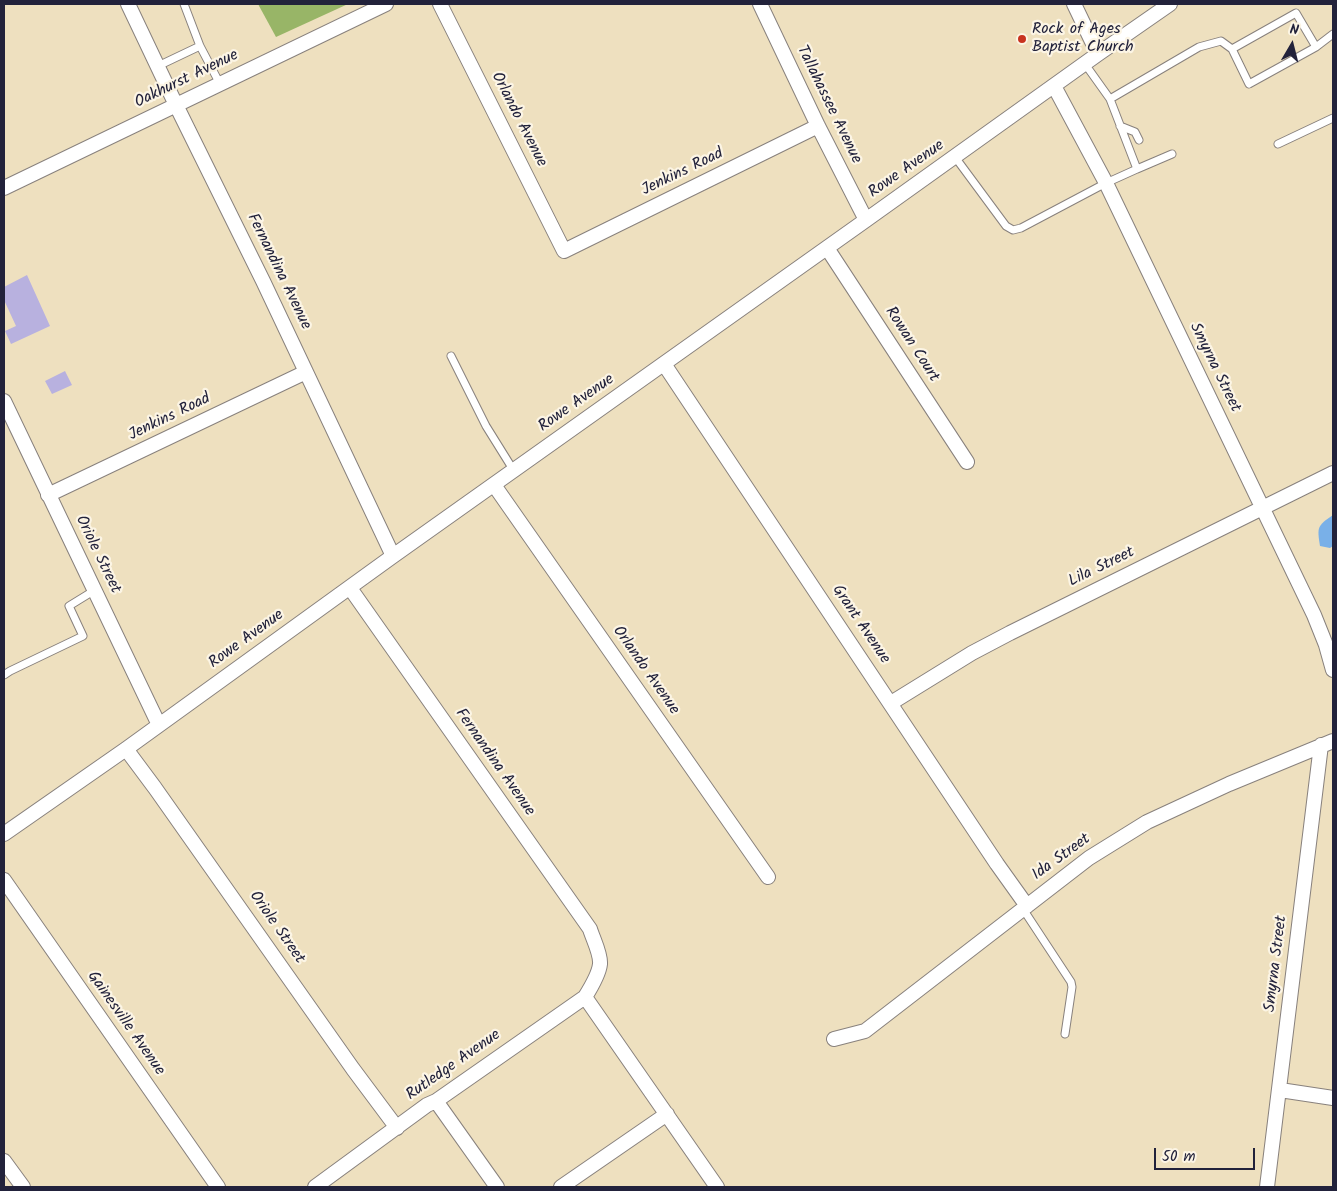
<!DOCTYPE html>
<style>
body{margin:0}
#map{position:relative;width:1337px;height:1191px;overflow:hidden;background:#eee0bf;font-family:Kalam,sans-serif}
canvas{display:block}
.frame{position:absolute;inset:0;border:5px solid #22223b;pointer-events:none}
.north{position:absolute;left:1267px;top:20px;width:50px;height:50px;-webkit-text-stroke:4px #fcf5e5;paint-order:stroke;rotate:8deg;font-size:14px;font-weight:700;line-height:20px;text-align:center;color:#22223b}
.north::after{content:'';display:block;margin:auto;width:18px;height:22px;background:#22223b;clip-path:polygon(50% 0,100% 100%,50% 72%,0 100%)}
.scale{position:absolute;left:1154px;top:1148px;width:101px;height:22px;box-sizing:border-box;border:2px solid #22223b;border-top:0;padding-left:6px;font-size:15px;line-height:18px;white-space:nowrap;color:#22223b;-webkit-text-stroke:4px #fcf5e5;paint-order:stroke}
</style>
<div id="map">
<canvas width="1337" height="1191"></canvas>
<div class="frame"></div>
<div class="north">N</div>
<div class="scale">50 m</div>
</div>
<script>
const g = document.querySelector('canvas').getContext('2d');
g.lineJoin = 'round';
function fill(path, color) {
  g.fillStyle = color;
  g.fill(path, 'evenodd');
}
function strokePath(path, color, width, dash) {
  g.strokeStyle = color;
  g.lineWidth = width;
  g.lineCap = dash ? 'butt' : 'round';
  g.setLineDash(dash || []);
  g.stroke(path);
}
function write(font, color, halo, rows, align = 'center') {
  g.font = font + ' Kalam,sans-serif';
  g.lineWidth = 4.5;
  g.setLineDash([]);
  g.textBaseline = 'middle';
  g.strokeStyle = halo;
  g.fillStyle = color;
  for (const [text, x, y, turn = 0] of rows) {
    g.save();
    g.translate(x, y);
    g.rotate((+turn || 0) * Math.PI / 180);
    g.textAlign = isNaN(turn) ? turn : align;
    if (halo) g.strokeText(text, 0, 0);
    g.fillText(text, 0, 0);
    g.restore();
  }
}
const forest = new Path2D(`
 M 258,4 L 348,4 L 276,37 Z`);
const water = new Path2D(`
 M 1333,515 L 1333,546 L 1330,548 L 1320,546 C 1317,527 1317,526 1333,515 Z`);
const building = new Path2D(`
 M 27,275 L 50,326 L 11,344 L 5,331 L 16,326 L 4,300 L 4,287 Z
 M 65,371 L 72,385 L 52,394 L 45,381 Z`);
const service = new Path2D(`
 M 184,4 L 200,46 L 220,84
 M 1316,47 L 1296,13 L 1232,49 L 1249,84 L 1316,47 L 1333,34
 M 1085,64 L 1110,99 L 1199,47 L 1221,41 L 1232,49
 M 158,66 L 200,46
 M 1120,126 L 1135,132 L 1139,140
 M 1278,144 L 1333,118
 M 955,157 L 1006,226 L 1013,230 L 1021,228 L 1106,183 L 1137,169 L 1110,99
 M 1137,169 L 1172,154
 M 451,356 L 486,426 L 514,471
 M 4,675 L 10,671 L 83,636 L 69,606 L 95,590
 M 1023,909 L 1071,982 L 1072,987 L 1065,1034`);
const minor = new Path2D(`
 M 128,4 L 176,105 L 263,281 L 393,556
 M 440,4 L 564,251 L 818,126
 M 760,4 L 818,126 L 866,220
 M 1074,4 L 1098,54
 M 1054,86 L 1106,183 L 1314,615 L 1326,645 L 1333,670
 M 4,188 L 386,4
 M 827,248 L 967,462
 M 664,364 L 997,864 L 1027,906
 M 4,401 L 159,725
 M 494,485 L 768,877
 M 48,495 L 306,372
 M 891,703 L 972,653 L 1010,633 L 1333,473
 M 126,749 L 155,788 L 353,1069 L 397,1128
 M 4,834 L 126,749 L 393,556 L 866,220 L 1098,54 L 1170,4
 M 4,880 L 218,1187
 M 585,997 L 717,1187
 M 834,1039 L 865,1031 L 1089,858 L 1147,822 L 1229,784 L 1333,741
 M 1280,1090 L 1333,1098
 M 436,1101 L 497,1187
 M 4,1161 L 23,1187
 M 315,1187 L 427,1105 L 436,1101 L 585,997 C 590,989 599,974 600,964 C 601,954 593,939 590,929 L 350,588
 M 561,1187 L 667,1114
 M 1267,1187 L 1321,745`);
const markers = [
 [1022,39,5,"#c8321e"]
];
const poiNames = [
 ["Rock of Ages",1032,30],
 ["Baptist Church",1032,48]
];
const streetNames = [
 ["Oakhurst Avenue",187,80,-26],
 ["Tallahassee Avenue",828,105,64],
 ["Orlando Avenue",518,120,63],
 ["Rowe Avenue",907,170,-35],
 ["Jenkins Road",683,173,-26],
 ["Fernandina Avenue",278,272,64],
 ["Rowan Court",911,345,57],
 ["Smyrna Street",1214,368,64],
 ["Rowe Avenue",577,404,-35],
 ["Jenkins Road",170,418,-26],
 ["Oriole Street",97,555,64],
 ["Lila Street",1102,568,-26],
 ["Grant Avenue",860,625,56],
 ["Rowe Avenue",247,640,-36],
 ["Orlando Avenue",645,671,55],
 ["Fernandina Avenue",494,763,55],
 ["Ida Street",1062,858,-36],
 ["Oriole Street",276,928,55],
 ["Smyrna Street",1277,964,-83],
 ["Gainesville Avenue",125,1024,55],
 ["Rutledge Avenue",454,1066,-35]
];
fill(forest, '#98b567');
fill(water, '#79b0e8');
fill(building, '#b8b1df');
strokePath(service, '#88817d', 9);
strokePath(minor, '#88817d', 16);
strokePath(service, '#fff', 7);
strokePath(minor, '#fff', 14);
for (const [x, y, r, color] of markers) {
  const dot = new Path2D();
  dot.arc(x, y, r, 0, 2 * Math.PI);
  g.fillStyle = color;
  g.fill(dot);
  strokePath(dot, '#fcf5e5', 2);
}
write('16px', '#22223b', '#fcf5e5', poiNames, 'left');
write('16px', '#22223b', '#fcf5e5', streetNames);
</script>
